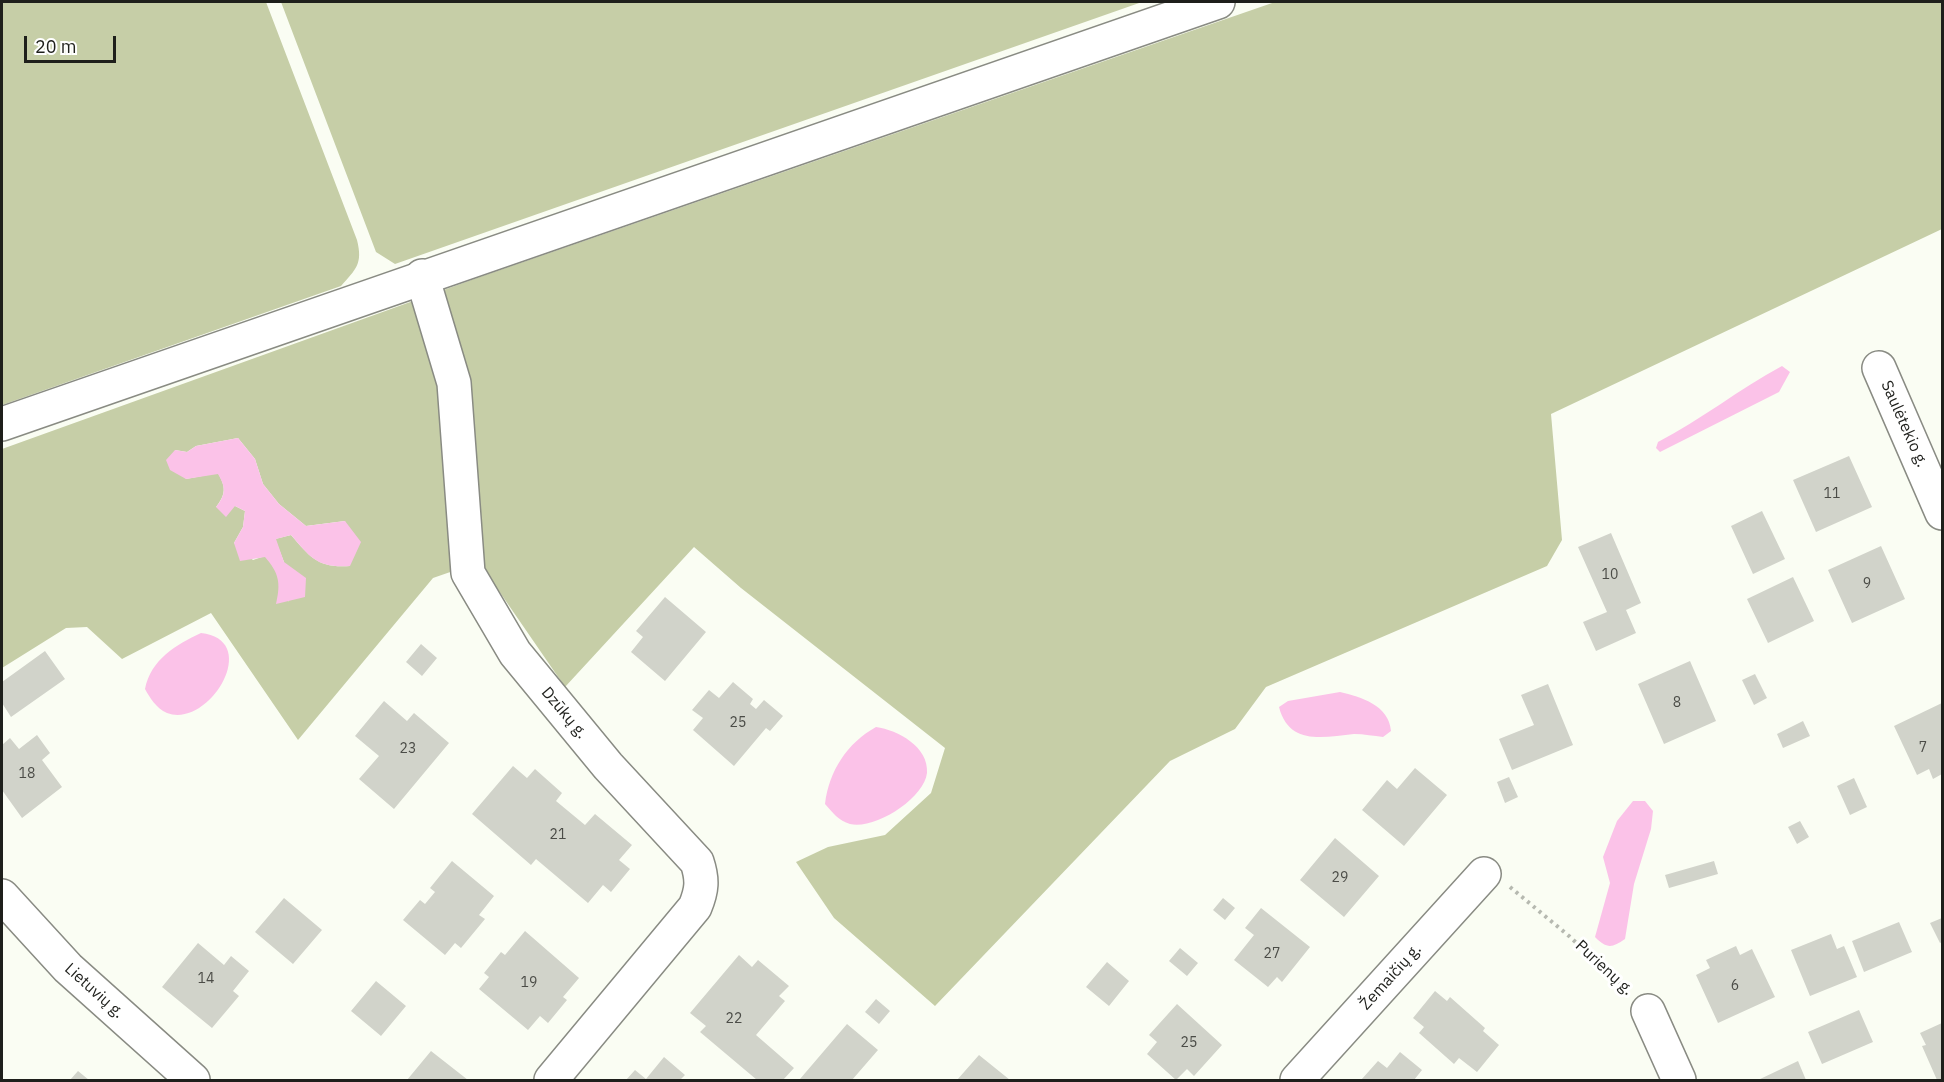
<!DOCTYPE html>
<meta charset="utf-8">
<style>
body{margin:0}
#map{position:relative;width:1944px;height:1082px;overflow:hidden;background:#fafdf3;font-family:"IBM Plex Sans",sans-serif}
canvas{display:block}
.frame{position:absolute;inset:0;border:3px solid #1e1f1b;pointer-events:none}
.scale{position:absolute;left:24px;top:36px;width:92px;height:27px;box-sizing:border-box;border:3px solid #1e1f1b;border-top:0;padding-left:8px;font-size:18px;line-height:21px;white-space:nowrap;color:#1e1f1b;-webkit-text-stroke:4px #fff;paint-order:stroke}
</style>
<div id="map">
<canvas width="1944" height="1082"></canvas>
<div class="frame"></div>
<div class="scale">20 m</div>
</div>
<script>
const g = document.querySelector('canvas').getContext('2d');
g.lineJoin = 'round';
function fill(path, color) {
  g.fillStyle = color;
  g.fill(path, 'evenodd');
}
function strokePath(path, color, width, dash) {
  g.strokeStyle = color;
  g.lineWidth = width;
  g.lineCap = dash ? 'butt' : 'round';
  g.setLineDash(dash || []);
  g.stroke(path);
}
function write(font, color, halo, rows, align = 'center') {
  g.font = font + ' "IBM Plex Sans",sans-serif';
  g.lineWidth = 6;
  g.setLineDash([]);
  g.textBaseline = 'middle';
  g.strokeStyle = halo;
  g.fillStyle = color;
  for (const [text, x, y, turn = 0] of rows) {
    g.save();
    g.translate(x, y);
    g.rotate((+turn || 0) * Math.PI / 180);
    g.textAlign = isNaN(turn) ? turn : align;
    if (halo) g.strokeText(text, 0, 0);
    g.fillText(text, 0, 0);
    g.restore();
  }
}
const green = new Path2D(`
 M 2,2 L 266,2 L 357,240 C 363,264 356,269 341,286 L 2,405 Z
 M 281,2 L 1142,2 L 395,264 L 376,252 Z
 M 1275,2 L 1942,2 L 1942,229 L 1551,414 L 1562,540 L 1547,566 L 1266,687 L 1235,729 L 1170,761 L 935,1006 L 834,918 L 796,862 L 828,847 L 885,835 L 931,793 L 945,748 L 741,588 L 694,547 L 565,687 L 479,562 L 433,578 L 298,740 L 211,613 L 122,659 L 87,627 L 66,628 L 2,668 L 2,449 L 477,278 ZM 238,438 L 255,459 L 263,484 L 279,504 L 306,526 L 345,521 L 350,566 C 318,568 311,558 291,535 L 275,539 L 284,562 L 289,602 L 276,569 L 265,556 L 253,560 L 234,543 L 243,527 L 245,511 L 235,506 L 216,507 C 226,494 226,487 218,473 L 186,479 L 175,450 L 187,452 L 196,446 Z`);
const water = new Path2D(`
 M 1782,366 L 1790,372 L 1779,392 L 1660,452 L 1656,448 L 1658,442 C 1701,420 1739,389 1782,366 Z
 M 238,438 L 255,459 L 263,484 L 279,504 L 306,526 L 345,521 L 361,542 L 350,566 C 317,568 311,558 291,535 L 276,539 L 284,562 L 306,578 L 305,597 L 276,604 C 281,583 279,573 265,557 L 240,561 L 234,543 L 243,527 L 245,511 L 235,506 L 226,517 L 216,507 C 226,495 226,487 218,474 L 186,479 L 170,470 L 166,460 L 175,450 L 187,452 L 196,446 Z
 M 201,633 C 263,640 209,729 167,713 C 156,708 150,698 145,689 C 151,659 176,645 201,633 Z
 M 1340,692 C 1361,697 1389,705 1391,731 L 1383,737 C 1374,736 1364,734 1354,734 C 1324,737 1289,746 1279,707 L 1288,701 Z
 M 876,727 C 898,730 929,747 927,773 C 924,799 874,830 850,824 C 839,821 832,812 825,804 C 829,771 847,743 876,727 Z
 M 1633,801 L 1645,801 L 1653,811 L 1651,829 L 1634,884 L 1625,939 C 1612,948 1607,949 1595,937 L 1610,883 L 1603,857 L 1617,821 Z`);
const building = new Path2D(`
 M 1849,456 L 1872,507 L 1816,532 L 1793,480 Z
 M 1762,511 L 1785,559 L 1753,574 L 1731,526 Z
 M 1611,533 L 1641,603 L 1626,610 L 1636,633 L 1596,651 L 1583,622 L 1607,612 L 1578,547 Z
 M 1881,546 L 1905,599 L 1852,623 L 1828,570 Z
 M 1793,577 L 1814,621 L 1768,643 L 1747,599 Z
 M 665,597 L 706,632 L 665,681 L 631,652 L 643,637 L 636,631 Z
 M 421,644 L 437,658 L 422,676 L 406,662 Z
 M 45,651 L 65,679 L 11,717 L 2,703 L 2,682 Z
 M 1690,661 L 1716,721 L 1664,744 L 1638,684 Z
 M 1755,674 L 1767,698 L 1754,705 L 1742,680 Z
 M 733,682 L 753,699 L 750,704 L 756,709 L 764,700 L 783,716 L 770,731 L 766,728 L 734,766 L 693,730 L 703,718 L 692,710 L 709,690 L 719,698 Z
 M 1548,684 L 1573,745 L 1512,770 L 1499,739 L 1534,725 L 1521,695 Z
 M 384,701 L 407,721 L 414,713 L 449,743 L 394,809 L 359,779 L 379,756 L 355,736 Z
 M 1942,703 L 1942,774 L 1933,779 L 1929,769 L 1917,775 L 1894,726 Z
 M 1803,721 L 1810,736 L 1783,748 L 1777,734 Z
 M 37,735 L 50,753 L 42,760 L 62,787 L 22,818 L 2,790 L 2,745 L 10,738 L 19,749 Z
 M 513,766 L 527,778 L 535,769 L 562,793 L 556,801 L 585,825 L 595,814 L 632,845 L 619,860 L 630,869 L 611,892 L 603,885 L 588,903 L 536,859 L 531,865 L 472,814 Z
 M 1415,768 L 1447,795 L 1404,846 L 1362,810 L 1387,780 L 1397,789 Z
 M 1509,777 L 1518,797 L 1505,803 L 1497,782 Z
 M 1854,778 L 1867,807 L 1850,815 L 1837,786 Z
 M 1800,821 L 1809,837 L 1797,844 L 1788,827 Z
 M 1335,838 L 1379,876 L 1344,917 L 1300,880 Z
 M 452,861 L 494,896 L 479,915 L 485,919 L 461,948 L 455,943 L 445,955 L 403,920 L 420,900 L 425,904 L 435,892 L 430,888 Z
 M 1714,861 L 1718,874 L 1669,888 L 1665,875 Z
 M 284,898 L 322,930 L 293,964 L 255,932 Z
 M 1223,898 L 1235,908 L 1225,920 L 1213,910 Z
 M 1261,908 L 1310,947 L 1282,982 L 1277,977 L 1268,987 L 1234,960 L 1254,935 L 1245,928 Z
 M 1942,918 L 1942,942 L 1940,943 L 1930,923 Z
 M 1899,922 L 1912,952 L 1864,972 L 1852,941 Z
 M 525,931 L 579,978 L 563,997 L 567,1000 L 548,1023 L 540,1016 L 528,1030 L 479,989 L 489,977 L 484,973 L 501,952 L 505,955 Z
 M 1831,934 L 1837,949 L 1844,946 L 1857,977 L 1810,996 L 1791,950 Z
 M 198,943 L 224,965 L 231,956 L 249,971 L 233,991 L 239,996 L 212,1028 L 162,987 Z
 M 1736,946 L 1740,955 L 1752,949 L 1775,997 L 1718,1023 L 1696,975 L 1710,968 L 1706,960 Z
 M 1180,948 L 1198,963 L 1187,976 L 1169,961 Z
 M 739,955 L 752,967 L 758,960 L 789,986 L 779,996 L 785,1001 L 756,1035 L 794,1068 L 783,1080 L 757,1080 L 700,1032 L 706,1026 L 690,1013 Z
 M 1107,962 L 1129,981 L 1109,1006 L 1086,987 Z
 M 376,981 L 406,1006 L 381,1036 L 351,1011 Z
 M 1435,991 L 1447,1001 L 1450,997 L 1485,1028 L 1483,1031 L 1499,1045 L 1477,1072 L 1459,1058 L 1454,1064 L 1419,1033 L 1424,1027 L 1413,1018 Z
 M 876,999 L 890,1011 L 879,1024 L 865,1012 Z
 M 1177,1004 L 1222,1045 L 1194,1076 L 1187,1069 L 1176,1080 L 1147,1054 L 1157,1042 L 1149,1035 Z
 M 1859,1010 L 1873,1042 L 1822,1064 L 1808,1032 Z
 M 1942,1023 L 1942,1080 L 1937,1080 L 1922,1046 L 1926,1045 L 1920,1033 Z
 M 847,1024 L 878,1050 L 852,1080 L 802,1080 L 800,1079 Z
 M 431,1051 L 468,1080 L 407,1080 Z
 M 1400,1052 L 1422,1070 L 1414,1080 L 1361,1080 L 1378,1061 L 1387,1068 Z
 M 979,1055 L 1010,1080 L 957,1080 Z
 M 664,1057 L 685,1075 L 680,1080 L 626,1080 L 635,1070 L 646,1079 Z
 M 1798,1061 L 1806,1080 L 1758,1080 Z
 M 78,1071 L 89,1080 L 70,1080 Z`);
const path = new Path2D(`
 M 1510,887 L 1569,936 L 1626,989`);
const street = new Path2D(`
 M 422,276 L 454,383 L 468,573 L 515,653 L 608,766 L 697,862 C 703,880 702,890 695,907 L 551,1080
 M 1879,368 L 1942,513
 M 2,896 L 68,968 L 193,1080
 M 1648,1011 L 1679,1080
 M 1297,1080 L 1484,874`);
const secondary = new Path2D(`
 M 2,424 L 1218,2`);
const numberNames = [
 ["11",1832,494],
 ["10",1610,575],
 ["9",1867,584],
 ["8",1677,703],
 ["25",738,723],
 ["7",1923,748],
 ["23",408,749],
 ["18",27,774],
 ["21",558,835],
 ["29",1340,878],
 ["27",1272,954],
 ["14",206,979],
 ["19",529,983],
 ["6",1735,986],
 ["22",734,1019],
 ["25",1189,1043]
];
const streetNames = [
 ["Saulėtekio g.",1904,424,66],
 ["Dzūkų g.",564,713,50],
 ["Purienų g.",1604,968,43],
 ["Žemaičių g.",1391,977,-48],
 ["Lietuvių g.",94,991,42]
];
fill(green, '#c6cea7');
fill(water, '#fbc2e8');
fill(building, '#d1d3ca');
strokePath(street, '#898b83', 36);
strokePath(secondary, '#898b83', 36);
strokePath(path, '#b6b9b0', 4, [3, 4.5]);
strokePath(street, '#fff', 33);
strokePath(secondary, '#fff', 33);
write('14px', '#4b4c47', null, numberNames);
write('16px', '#1e1f1b', '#fff', streetNames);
</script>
